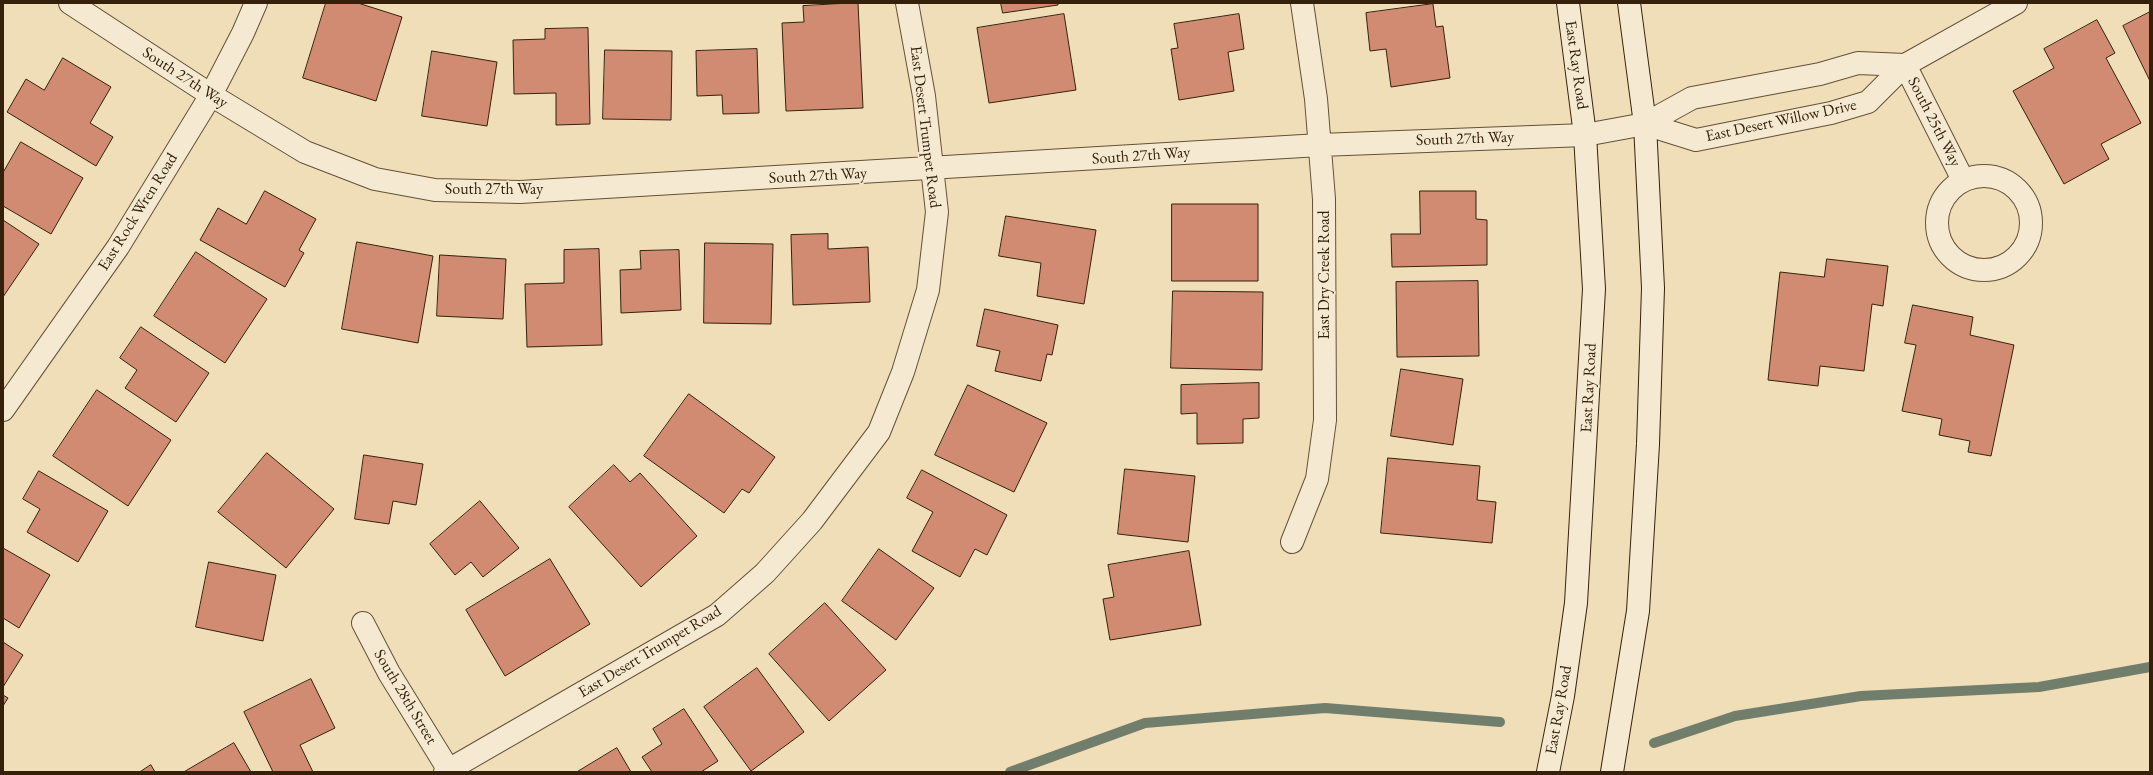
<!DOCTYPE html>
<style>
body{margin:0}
#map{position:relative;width:2153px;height:775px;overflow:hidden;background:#f0deb8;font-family:"EB Garamond",serif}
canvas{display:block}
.frame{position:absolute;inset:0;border:4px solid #35210b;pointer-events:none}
</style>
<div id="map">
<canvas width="2153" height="775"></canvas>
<div class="frame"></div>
</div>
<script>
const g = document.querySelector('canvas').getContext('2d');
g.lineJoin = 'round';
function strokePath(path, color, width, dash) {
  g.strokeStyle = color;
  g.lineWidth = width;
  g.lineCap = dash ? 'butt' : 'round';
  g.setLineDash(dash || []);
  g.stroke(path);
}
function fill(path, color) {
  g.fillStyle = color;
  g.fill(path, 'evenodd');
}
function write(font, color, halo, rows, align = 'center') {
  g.font = font + ' "EB Garamond",serif';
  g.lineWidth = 3.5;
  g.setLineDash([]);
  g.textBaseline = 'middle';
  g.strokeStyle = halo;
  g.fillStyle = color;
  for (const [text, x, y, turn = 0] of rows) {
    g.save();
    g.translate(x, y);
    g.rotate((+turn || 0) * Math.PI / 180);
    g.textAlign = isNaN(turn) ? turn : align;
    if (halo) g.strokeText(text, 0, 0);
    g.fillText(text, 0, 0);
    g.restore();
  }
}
const stream = new Path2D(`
 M 1654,743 L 1735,716 L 1861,696 L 2039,687 L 2150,667
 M 1010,772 L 1145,723 L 1325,708 L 1500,722`);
const building = new Path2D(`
 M 326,3 L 358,3 L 402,17 L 376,101 L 303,78 Z
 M 858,3 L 863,108 L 786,111 L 782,23 L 804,22 L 803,6 Z
 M 1001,3 L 1058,3 L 1058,5 L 1003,13 Z
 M 1433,4 L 1436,27 L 1443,26 L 1450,78 L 1391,87 L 1386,49 L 1370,51 L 1366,13 Z
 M 2150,12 L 2150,81 L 2123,26 Z
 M 1064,14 L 1076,90 L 989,103 L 977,28 Z
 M 1239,14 L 1244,49 L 1228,52 L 1234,91 L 1179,100 L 1171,49 L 1178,48 L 1174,24 Z
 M 2097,20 L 2115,53 L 2106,58 L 2141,123 L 2101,144 L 2109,159 L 2064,184 L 2013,91 L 2054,68 L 2044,49 Z
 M 588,28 L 590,124 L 556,125 L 556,93 L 514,94 L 513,40 L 545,39 L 545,29 Z
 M 757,49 L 759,113 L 723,114 L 722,95 L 697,96 L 696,51 Z
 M 605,50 L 672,51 L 671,120 L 603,119 Z
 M 432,51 L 497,62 L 487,126 L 422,116 Z
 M 63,58 L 111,87 L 90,123 L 113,137 L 96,166 L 7,112 L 26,79 L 44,90 Z
 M 21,142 L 83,178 L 51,234 L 3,206 L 3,173 Z
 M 265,191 L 316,219 L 299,250 L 304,253 L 285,287 L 200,240 L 218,208 L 246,224 Z
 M 1420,191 L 1476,191 L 1476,219 L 1487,220 L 1487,265 L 1392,267 L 1391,234 L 1420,234 Z
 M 1172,204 L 1258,204 L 1258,281 L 1172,281 Z
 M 1006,216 L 1096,230 L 1084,304 L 1037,296 L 1041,263 L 999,256 Z
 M 3,220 L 39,244 L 3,297 Z
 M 828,234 L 828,249 L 868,247 L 870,302 L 793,305 L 791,235 Z
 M 357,242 L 433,256 L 418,343 L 342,329 Z
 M 705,243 L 773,244 L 771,324 L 704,323 Z
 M 599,249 L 602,345 L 527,347 L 525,284 L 564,283 L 564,250 Z
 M 679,250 L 681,310 L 621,313 L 620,270 L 641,269 L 640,251 Z
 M 196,252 L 267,299 L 225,363 L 154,316 Z
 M 440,255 L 506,259 L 503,319 L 437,316 Z
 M 1827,259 L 1888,266 L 1883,306 L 1872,304 L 1864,371 L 1820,366 L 1818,386 L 1768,380 L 1780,272 L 1824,277 Z
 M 1478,281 L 1479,356 L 1397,357 L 1396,282 Z
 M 1173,291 L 1263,292 L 1262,370 L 1171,368 Z
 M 1913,305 L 1973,317 L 1970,335 L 2014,345 L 1991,456 L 1968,452 L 1970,441 L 1939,435 L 1942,419 L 1902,411 L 1916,345 L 1905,343 Z
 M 985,309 L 1058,325 L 1052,355 L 1047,354 L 1041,381 L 995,371 L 1000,351 L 977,346 Z
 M 141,327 L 209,373 L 176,422 L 125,388 L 137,370 L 120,358 Z
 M 1401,369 L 1463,379 L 1453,445 L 1391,436 Z
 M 1259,383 L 1259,418 L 1243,419 L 1243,443 L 1197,444 L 1197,413 L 1181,414 L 1181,385 Z
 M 968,385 L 1047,423 L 1014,492 L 935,455 Z
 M 97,390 L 171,440 L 128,506 L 53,456 Z
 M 689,394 L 775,457 L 749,493 L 742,489 L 724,513 L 644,456 Z
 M 267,453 L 334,509 L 286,568 L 218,512 Z
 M 364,455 L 423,464 L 416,505 L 393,501 L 389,524 L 355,519 Z
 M 1388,458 L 1480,466 L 1477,500 L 1496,502 L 1492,543 L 1381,533 Z
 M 614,465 L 630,482 L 640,473 L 697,536 L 641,587 L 569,507 Z
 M 1125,469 L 1195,476 L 1188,542 L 1118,534 Z
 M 922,470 L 1007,515 L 987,555 L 975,549 L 960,577 L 912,551 L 933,512 L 907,498 Z
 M 39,471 L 108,511 L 78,562 L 27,532 L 40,509 L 23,499 Z
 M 480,501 L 519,548 L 483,577 L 471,562 L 455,575 L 430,544 Z
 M 3,548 L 50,575 L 19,628 L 3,618 Z
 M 879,549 L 934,588 L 896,640 L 842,601 Z
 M 1189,551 L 1201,625 L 1110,640 L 1103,599 L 1114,597 L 1108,565 Z
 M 550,559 L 590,624 L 505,676 L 466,610 Z
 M 209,562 L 276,575 L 263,641 L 196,627 Z
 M 825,603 L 886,670 L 829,721 L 769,654 Z
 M 3,642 L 23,655 L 3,687 Z
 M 757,668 L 804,732 L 751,771 L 704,707 Z
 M 311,679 L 335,728 L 300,745 L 313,772 L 273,772 L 244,712 Z
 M 3,695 L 8,698 L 3,706 Z
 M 684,709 L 718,761 L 701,772 L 652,772 L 642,757 L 662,744 L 653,729 Z
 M 234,743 L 251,772 L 184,772 Z
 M 617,748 L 631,772 L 577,772 Z
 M 151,765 L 155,772 L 140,772 Z`);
const minor = new Path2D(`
 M 70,3 L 211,95 L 305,152 L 375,179 L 435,190 L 520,192 L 1320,145 L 1585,135 L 1645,124 L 1692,98 L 1820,74 L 1858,63 L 1905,65
 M 1905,65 L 1963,180
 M 1645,124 L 1696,140 L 1831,113 L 1868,102 L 1905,65 L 2016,3
 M1937 223a47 47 0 1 1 94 0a47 47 0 1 1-94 0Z
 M 3,410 L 118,247 L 211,95 L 243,33 L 256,3
 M 1292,542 L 1317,479 L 1325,420 L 1324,199 L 1316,99 L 1302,3
 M 363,623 L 389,673 L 450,772
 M 445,772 L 717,615 L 765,573 L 812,521 L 879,432 L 903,372 L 928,290 L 937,212 L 924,96 L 907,3`);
const secondary = new Path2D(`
 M 1548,772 L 1563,696 L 1576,603 L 1594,289 L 1585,135 L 1568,3
 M 1612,772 L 1638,611 L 1648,444 L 1653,288 L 1645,124 L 1629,3`);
const streetNames = [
 ["East Ray Road",1576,65,82],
 ["South 27th Way",185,78,33],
 ["East Desert Willow Drive",1781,121,-12],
 ["South 25th Way",1934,122,63],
 ["East Desert Trumpet Road",925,127,83],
 ["South 27th Way",1465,139,-2],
 ["South 27th Way",1141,156,-4],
 ["South 27th Way",818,176,-3],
 ["South 27th Way",494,190],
 ["East Rock Wren Road",138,212,-58],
 ["East Dry Creek Road",1325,275,-90],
 ["East Ray Road",1589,388,-87],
 ["East Desert Trumpet Road",650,652,-31],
 ["South 28th Street",405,697,59],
 ["East Ray Road",1559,710,-80]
];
strokePath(stream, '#727e6c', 10);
fill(building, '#d08b72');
strokePath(building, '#35210b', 1);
strokePath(minor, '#645036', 24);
strokePath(secondary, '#35210b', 24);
strokePath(minor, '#f5ead1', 22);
strokePath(secondary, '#f5ead1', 22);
write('16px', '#35210b', '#f5ead1', streetNames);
</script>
